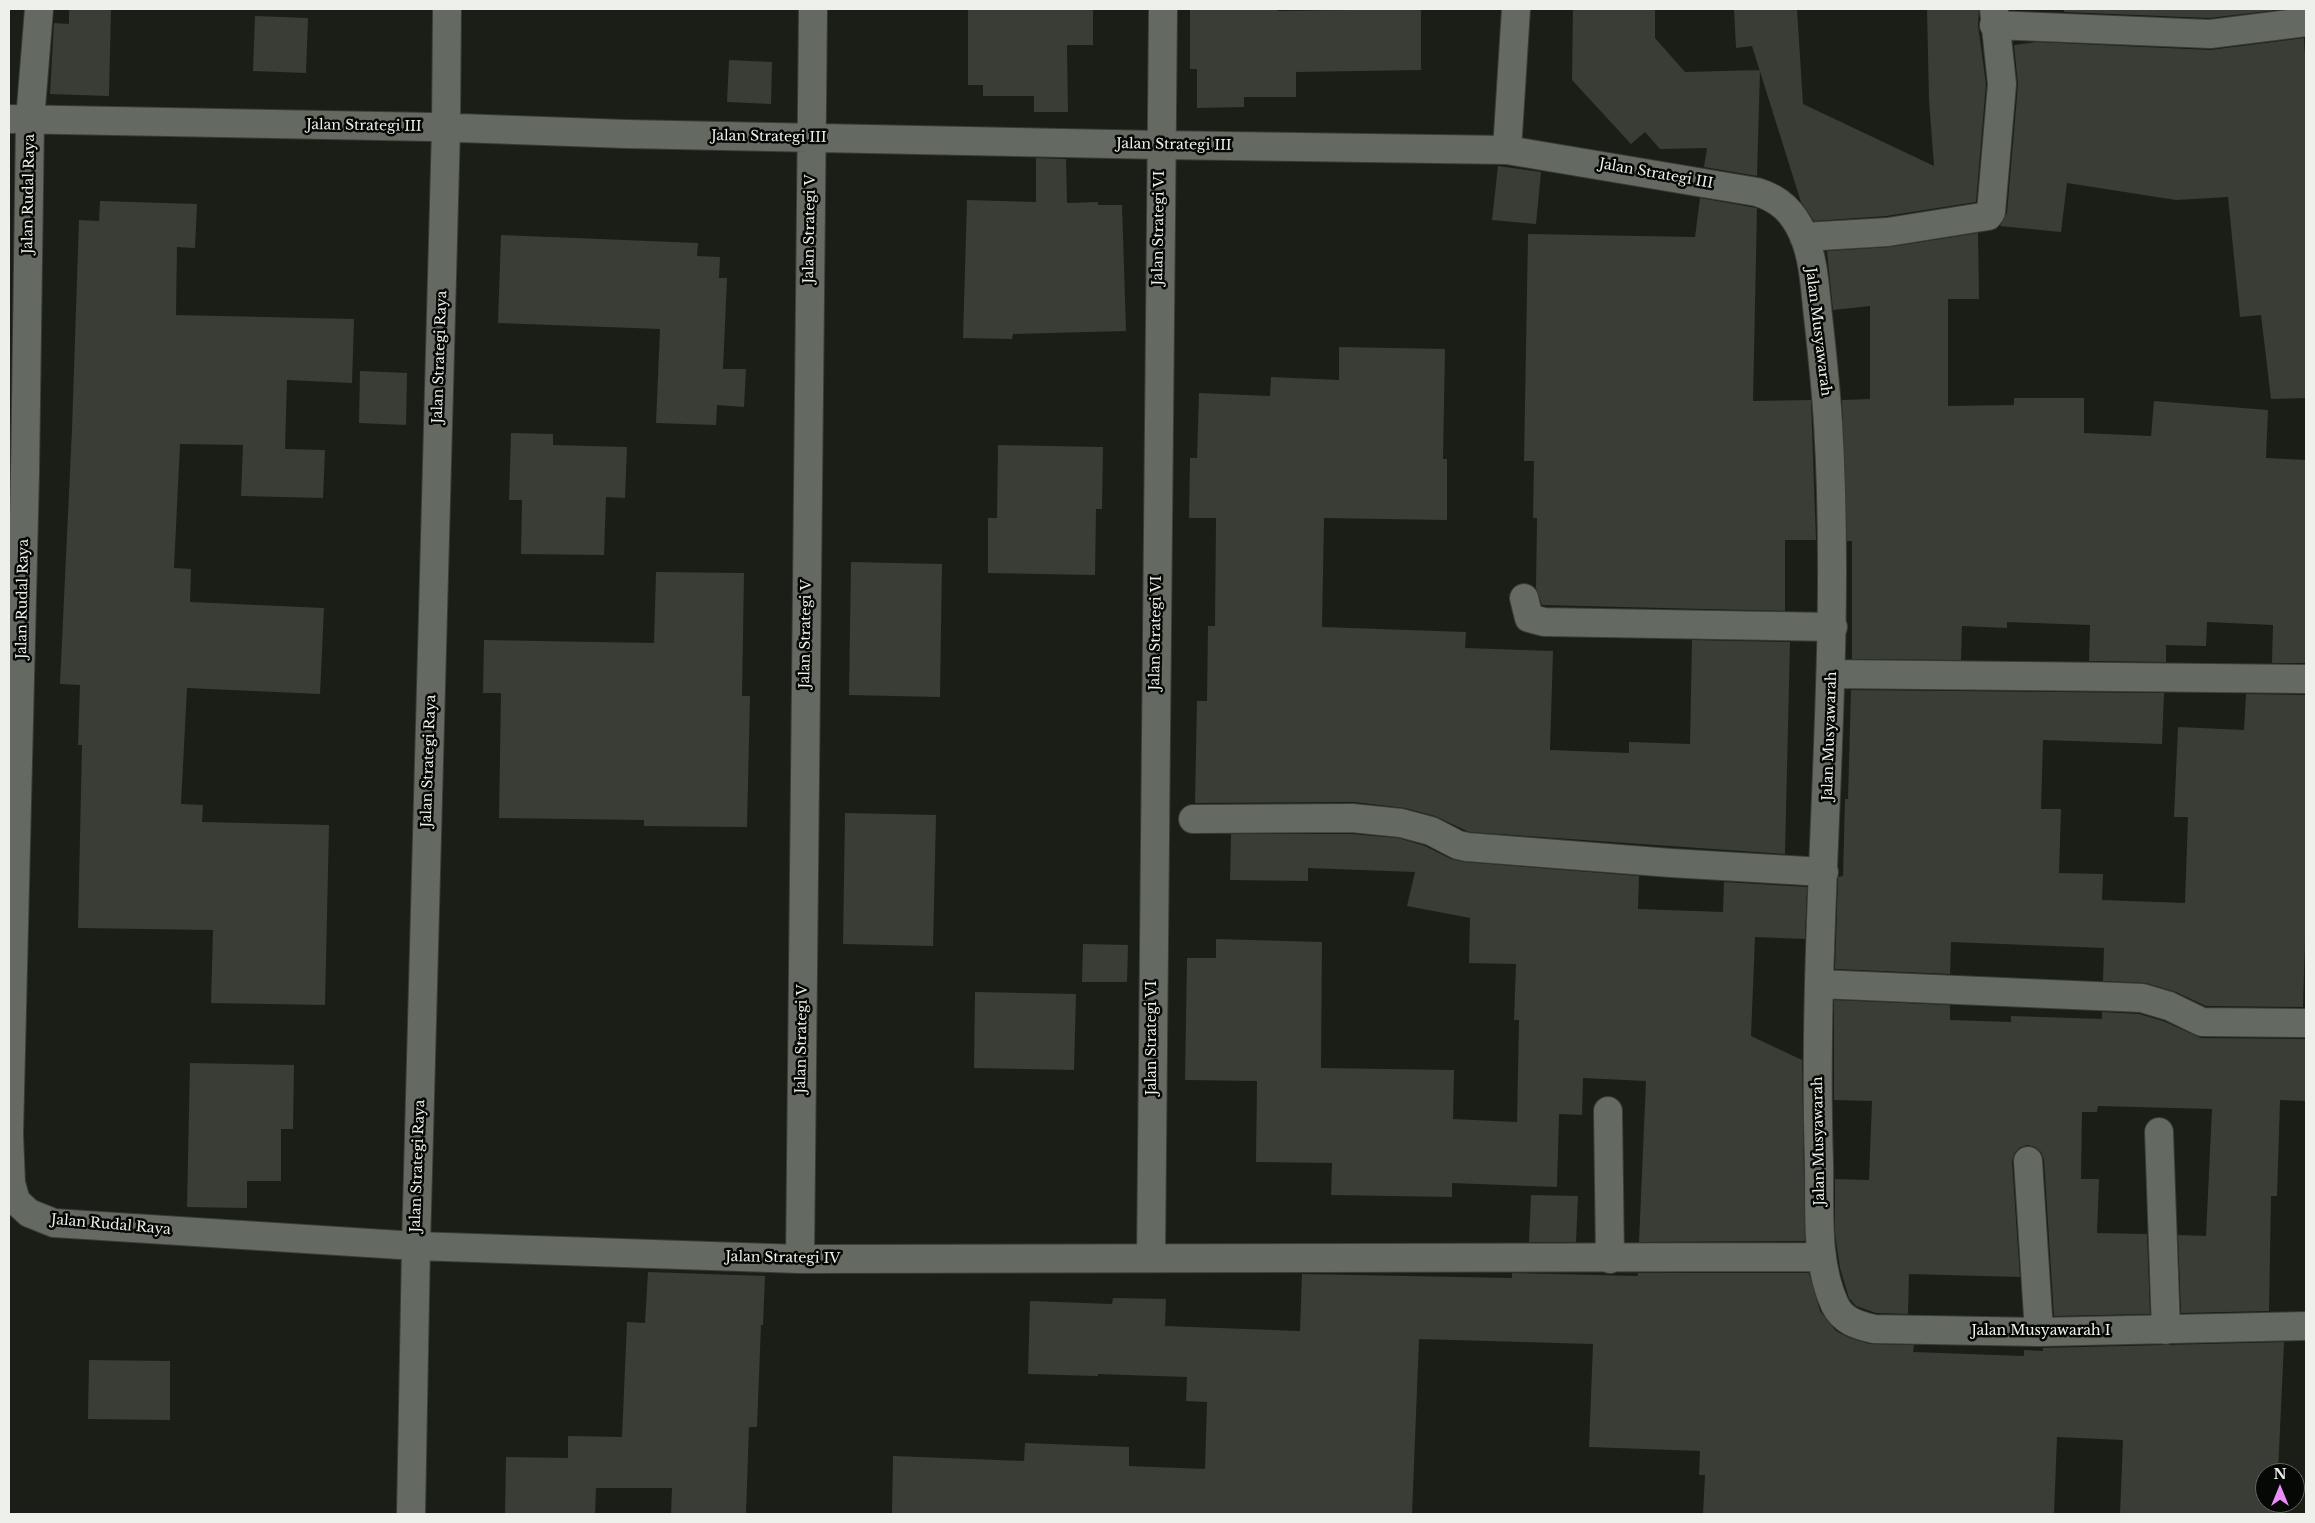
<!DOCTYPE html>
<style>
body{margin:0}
#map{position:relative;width:2315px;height:1523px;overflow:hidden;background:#1a1e17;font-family:"Libre Baskerville",serif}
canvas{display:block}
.frame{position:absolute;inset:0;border:10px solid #edf0eb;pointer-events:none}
.north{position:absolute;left:2255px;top:1463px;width:50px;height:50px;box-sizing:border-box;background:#060805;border:1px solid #626561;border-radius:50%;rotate:0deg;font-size:14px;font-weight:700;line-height:20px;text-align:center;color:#edf0eb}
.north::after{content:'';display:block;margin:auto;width:18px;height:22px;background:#ec8cfa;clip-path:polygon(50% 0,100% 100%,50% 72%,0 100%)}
</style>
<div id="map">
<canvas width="2315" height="1523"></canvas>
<div class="frame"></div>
<div class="north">N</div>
</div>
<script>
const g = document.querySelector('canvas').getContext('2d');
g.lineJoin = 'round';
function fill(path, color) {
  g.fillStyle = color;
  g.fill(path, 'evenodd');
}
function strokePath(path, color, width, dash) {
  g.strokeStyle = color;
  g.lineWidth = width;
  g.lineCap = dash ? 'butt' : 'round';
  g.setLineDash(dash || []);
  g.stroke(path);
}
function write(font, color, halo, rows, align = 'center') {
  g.font = font + ' "Libre Baskerville",serif';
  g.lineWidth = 5;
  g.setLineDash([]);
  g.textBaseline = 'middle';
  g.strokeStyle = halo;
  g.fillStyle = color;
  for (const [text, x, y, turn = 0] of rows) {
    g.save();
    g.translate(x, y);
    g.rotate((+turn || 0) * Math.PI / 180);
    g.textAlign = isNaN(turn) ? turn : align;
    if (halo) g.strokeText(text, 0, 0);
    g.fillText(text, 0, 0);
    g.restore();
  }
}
const building = new Path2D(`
 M 69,9 L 111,9 L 109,96 L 50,94 L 54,23 L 69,24 Z
 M 968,9 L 1093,9 L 1093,45 L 1067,45 L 1068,112 L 1034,112 L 1034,96 L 983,96 L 983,85 L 968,85 Z
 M 1190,9 L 1278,9 L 1278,11 L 1421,9 L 1421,70 L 1296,72 L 1296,97 L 1244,97 L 1244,107 L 1197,108 L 1197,69 L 1190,69 Z
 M 1573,9 L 1655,9 L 1655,38 L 1685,72 L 1760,70 L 1757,176 L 1704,167 L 1707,148 L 1660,149 L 1645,132 L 1631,144 L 1572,80 Z
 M 1734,9 L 1797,9 L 1803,104 L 1934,166 L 1929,100 L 1927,9 L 1979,9 L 1978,25 L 1986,84 L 1976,202 L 1886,216 L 1814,221 L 1801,202 L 1752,46 L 1736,48 Z
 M 2064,9 L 2286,9 L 2209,18 L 2064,12 Z
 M 255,16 L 308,18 L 306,73 L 253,71 Z
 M 2304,38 L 2306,73 L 2306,398 L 2271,399 L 2261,315 L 2240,317 L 2228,197 L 2176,200 L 2067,183 L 2061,232 L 2000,226 L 2007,213 L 2018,85 L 2014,45 L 2037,42 L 2210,50 Z
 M 729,60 L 772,62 L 771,104 L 727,102 Z
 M 1036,158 L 1066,159 L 1067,203 L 1098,202 L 1098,205 L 1122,205 L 1126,331 L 1013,334 L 1012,339 L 963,338 L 967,200 L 1036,202 Z
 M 1498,166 L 1541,172 L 1536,224 L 1492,220 Z
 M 1700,198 L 1757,208 L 1753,401 L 1811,400 L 1816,540 L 1785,540 L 1785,611 L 1542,605 L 1536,588 L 1537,518 L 1533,518 L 1534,461 L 1524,461 L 1528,234 L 1695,237 Z
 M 100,201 L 197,204 L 195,248 L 177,247 L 176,315 L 354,319 L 352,383 L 287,380 L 285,449 L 325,450 L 323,498 L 241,496 L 243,445 L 180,444 L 174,568 L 191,569 L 190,602 L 324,608 L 320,694 L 187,688 L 181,804 L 203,805 L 202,822 L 329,825 L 325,1005 L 211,1003 L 213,930 L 78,928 L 82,745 L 78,745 L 80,685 L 60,684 L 72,429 L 79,220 L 99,221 Z
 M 1978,233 L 1979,299 L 1948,299 L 1948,406 L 2014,405 L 2014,398 L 2084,398 L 2084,433 L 2151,436 L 2154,401 L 2268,410 L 2266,458 L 2306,460 L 2306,663 L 2272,663 L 2273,625 L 2207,622 L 2206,646 L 2166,645 L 2166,662 L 2089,661 L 2090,625 L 2007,622 L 2007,628 L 1962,626 L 1961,660 L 1852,659 L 1852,541 L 1847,541 L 1842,400 L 1870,399 L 1870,306 L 1833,310 L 1827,251 L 1890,247 Z
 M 501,235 L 698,243 L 697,256 L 720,257 L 719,278 L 727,278 L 723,369 L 746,369 L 744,407 L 717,405 L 716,425 L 656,423 L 660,329 L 498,323 Z
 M 1339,347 L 1445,349 L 1443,459 L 1447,459 L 1447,520 L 1324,518 L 1322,627 L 1466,632 L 1465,648 L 1553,651 L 1550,750 L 1629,753 L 1629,742 L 1690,744 L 1692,640 L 1790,642 L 1785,854 L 1469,832 L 1435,816 L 1405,808 L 1354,802 L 1195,803 L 1197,701 L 1207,701 L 1208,626 L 1215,626 L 1216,518 L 1189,518 L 1190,458 L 1197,458 L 1199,393 L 1270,396 L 1271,377 L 1339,380 Z
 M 360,371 L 407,373 L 406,425 L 359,423 Z
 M 511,433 L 553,434 L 553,445 L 627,447 L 625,498 L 606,497 L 604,555 L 521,554 L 522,500 L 509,500 Z
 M 998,445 L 1103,447 L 1102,509 L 1096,509 L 1095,575 L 988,573 L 988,518 L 997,518 Z
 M 851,562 L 942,564 L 940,697 L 849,695 Z
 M 656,572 L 744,573 L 742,696 L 750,696 L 747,827 L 644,826 L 644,820 L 499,818 L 501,693 L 483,693 L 484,640 L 654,643 Z
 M 1851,690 L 2164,693 L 2162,744 L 2043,740 L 2041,809 L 2061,809 L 2059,873 L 2103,874 L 2102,900 L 2185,903 L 2188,817 L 2174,817 L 2178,727 L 2244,730 L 2246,694 L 2306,695 L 2306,909 L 2303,1007 L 2206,1006 L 2176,992 L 2146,983 L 2103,981 L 2104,948 L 1951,942 L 1950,974 L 1835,969 L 1838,877 L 1843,876 L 1845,799 L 1848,799 Z
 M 845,813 L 936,815 L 933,946 L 843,944 Z
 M 1231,834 L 1351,834 L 1398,838 L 1425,846 L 1451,859 L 1464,862 L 1639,876 L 1638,909 L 1723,912 L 1724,882 L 1807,887 L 1805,939 L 1755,937 L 1751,1036 L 1802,1060 L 1805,1241 L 1639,1242 L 1646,1081 L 1583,1078 L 1582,1115 L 1559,1114 L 1557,1187 L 1452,1183 L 1452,1197 L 1331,1195 L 1332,1163 L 1256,1162 L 1257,1081 L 1185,1080 L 1187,958 L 1216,958 L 1216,939 L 1322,942 L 1321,1068 L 1454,1070 L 1453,1119 L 1517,1122 L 1519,1020 L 1514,1020 L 1516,964 L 1469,963 L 1470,918 L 1407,906 L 1415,872 L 1308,868 L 1308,881 L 1230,880 Z
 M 1083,944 L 1128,945 L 1127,982 L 1082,982 Z
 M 975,992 L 1076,994 L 1074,1070 L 974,1068 Z
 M 1834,1000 L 1950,1005 L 1950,1020 L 2011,1022 L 2011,1016 L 2102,1019 L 2102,1012 L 2139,1014 L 2163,1021 L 2201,1038 L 2306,1039 L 2306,1101 L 2280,1100 L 2277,1196 L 2271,1196 L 2269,1311 L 2181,1313 L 2178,1235 L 2206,1236 L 2212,1109 L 2098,1106 L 2097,1112 L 2082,1112 L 2081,1179 L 2099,1179 L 2097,1233 L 2147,1234 L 2150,1314 L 2054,1316 L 2044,1160 L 2041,1152 L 2035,1147 L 2027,1145 L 2019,1148 L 2014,1154 L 2012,1162 L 2020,1277 L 1909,1274 L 1908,1314 L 1876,1313 L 1856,1306 L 1849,1298 L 1840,1268 L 1835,1234 L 1835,1179 L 1869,1180 L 1872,1101 L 1834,1100 Z
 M 190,1063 L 294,1065 L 293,1129 L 281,1129 L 281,1181 L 247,1181 L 247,1208 L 187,1207 Z
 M 1531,1195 L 1578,1196 L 1576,1242 L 1529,1242 Z
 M 648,1272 L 765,1276 L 763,1325 L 761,1325 L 757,1427 L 749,1427 L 746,1514 L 671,1514 L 672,1488 L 596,1488 L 595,1514 L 505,1514 L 506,1457 L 568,1458 L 568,1436 L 622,1437 L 627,1322 L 645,1323 Z
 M 1512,1273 L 1638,1276 L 1638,1273 L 1809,1273 L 1820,1311 L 1836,1331 L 1850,1338 L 1870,1344 L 1914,1345 L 1913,1352 L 2024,1356 L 2024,1350 L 2043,1351 L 2043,1348 L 2284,1342 L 2278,1473 L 2265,1473 L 2265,1503 L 2277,1503 L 2276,1514 L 2120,1514 L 2123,1440 L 2057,1437 L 2054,1514 L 1703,1514 L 1705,1475 L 1699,1475 L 1700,1451 L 1589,1447 L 1593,1344 L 1419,1339 L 1412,1514 L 892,1514 L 893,1456 L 1024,1461 L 1025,1443 L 1129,1447 L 1129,1466 L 1205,1469 L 1207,1402 L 1186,1401 L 1187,1377 L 1098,1374 L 1098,1376 L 1028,1374 L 1030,1301 L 1112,1304 L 1113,1298 L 1166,1299 L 1165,1326 L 1300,1331 L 1302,1274 L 1512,1278 Z
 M 89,1360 L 170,1361 L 170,1420 L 88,1419 Z`);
const minor = new Path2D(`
 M 39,9 L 30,120 L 25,473 L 9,1134 L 11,1183 L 16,1201 L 29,1213 L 54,1223 L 416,1246 L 800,1259 L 1822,1257
 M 1994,25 L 2210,34 L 2306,22
 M 9,119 L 432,127 L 626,134 L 1160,145 L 1507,150 L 1757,192 C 1780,199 1793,212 1803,234 C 1814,259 1815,290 1818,316 C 1822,352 1826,388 1828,423 C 1843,671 1811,916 1819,1163 C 1820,1209 1815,1262 1835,1305 C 1843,1321 1857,1325 1874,1329 L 2039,1332 L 2306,1326
 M 1507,150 L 1516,9
 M 1804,237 L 1888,232 L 1988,216 L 1991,212 L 2002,84 L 1994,9
 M 1524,598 L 1529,618 L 1544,622 L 1833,627
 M 1832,674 L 2306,679
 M 1193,819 L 1352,818 L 1401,823 L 1431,831 L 1458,845 L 1467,847 L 1671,863 L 1824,872
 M 1819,984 L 2142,998 L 2169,1006 L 2202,1022 L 2306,1023
 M 1608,1111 L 1610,1259
 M 2159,1132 L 2166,1330
 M 2028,1161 L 2039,1332
 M 1151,1257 L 1163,9
 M 800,1259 L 813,9
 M 411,1514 L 416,1246 L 446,128 L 447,9`);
const streetNames = [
 ["Jalan Strategi III",364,126,1],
 ["Jalan Strategi III",769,137,1],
 ["Jalan Strategi III",1174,145,1],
 ["Jalan Strategi III",1656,174,10],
 ["Jalan Rudal Raya",29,194,-89],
 ["Jalan Strategi VI",1159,228,-89],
 ["Jalan Strategi V",810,229,-89],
 ["Jalan Musyawarah",1818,332,83],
 ["Jalan Strategi Raya",440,357,-88],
 ["Jalan Rudal Raya",23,599,-89],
 ["Jalan Strategi VI",1156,633,-89],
 ["Jalan Strategi V",806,634,-89],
 ["Jalan Musyawarah",1830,736,-88],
 ["Jalan Strategi Raya",429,761,-88],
 ["Jalan Strategi VI",1152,1038,-90],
 ["Jalan Strategi V",802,1039,-89],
 ["Jalan Musyawarah",1819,1141,-91],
 ["Jalan Strategi Raya",418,1166,-88],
 ["Jalan Rudal Raya",111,1225,5],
 ["Jalan Strategi IV",783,1258,1],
 ["Jalan Musyawarah I",2041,1331]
];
fill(building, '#393d35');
strokePath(minor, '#393b37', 30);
strokePath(minor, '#646961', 28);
write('14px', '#edf0eb', '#060805', streetNames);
</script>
